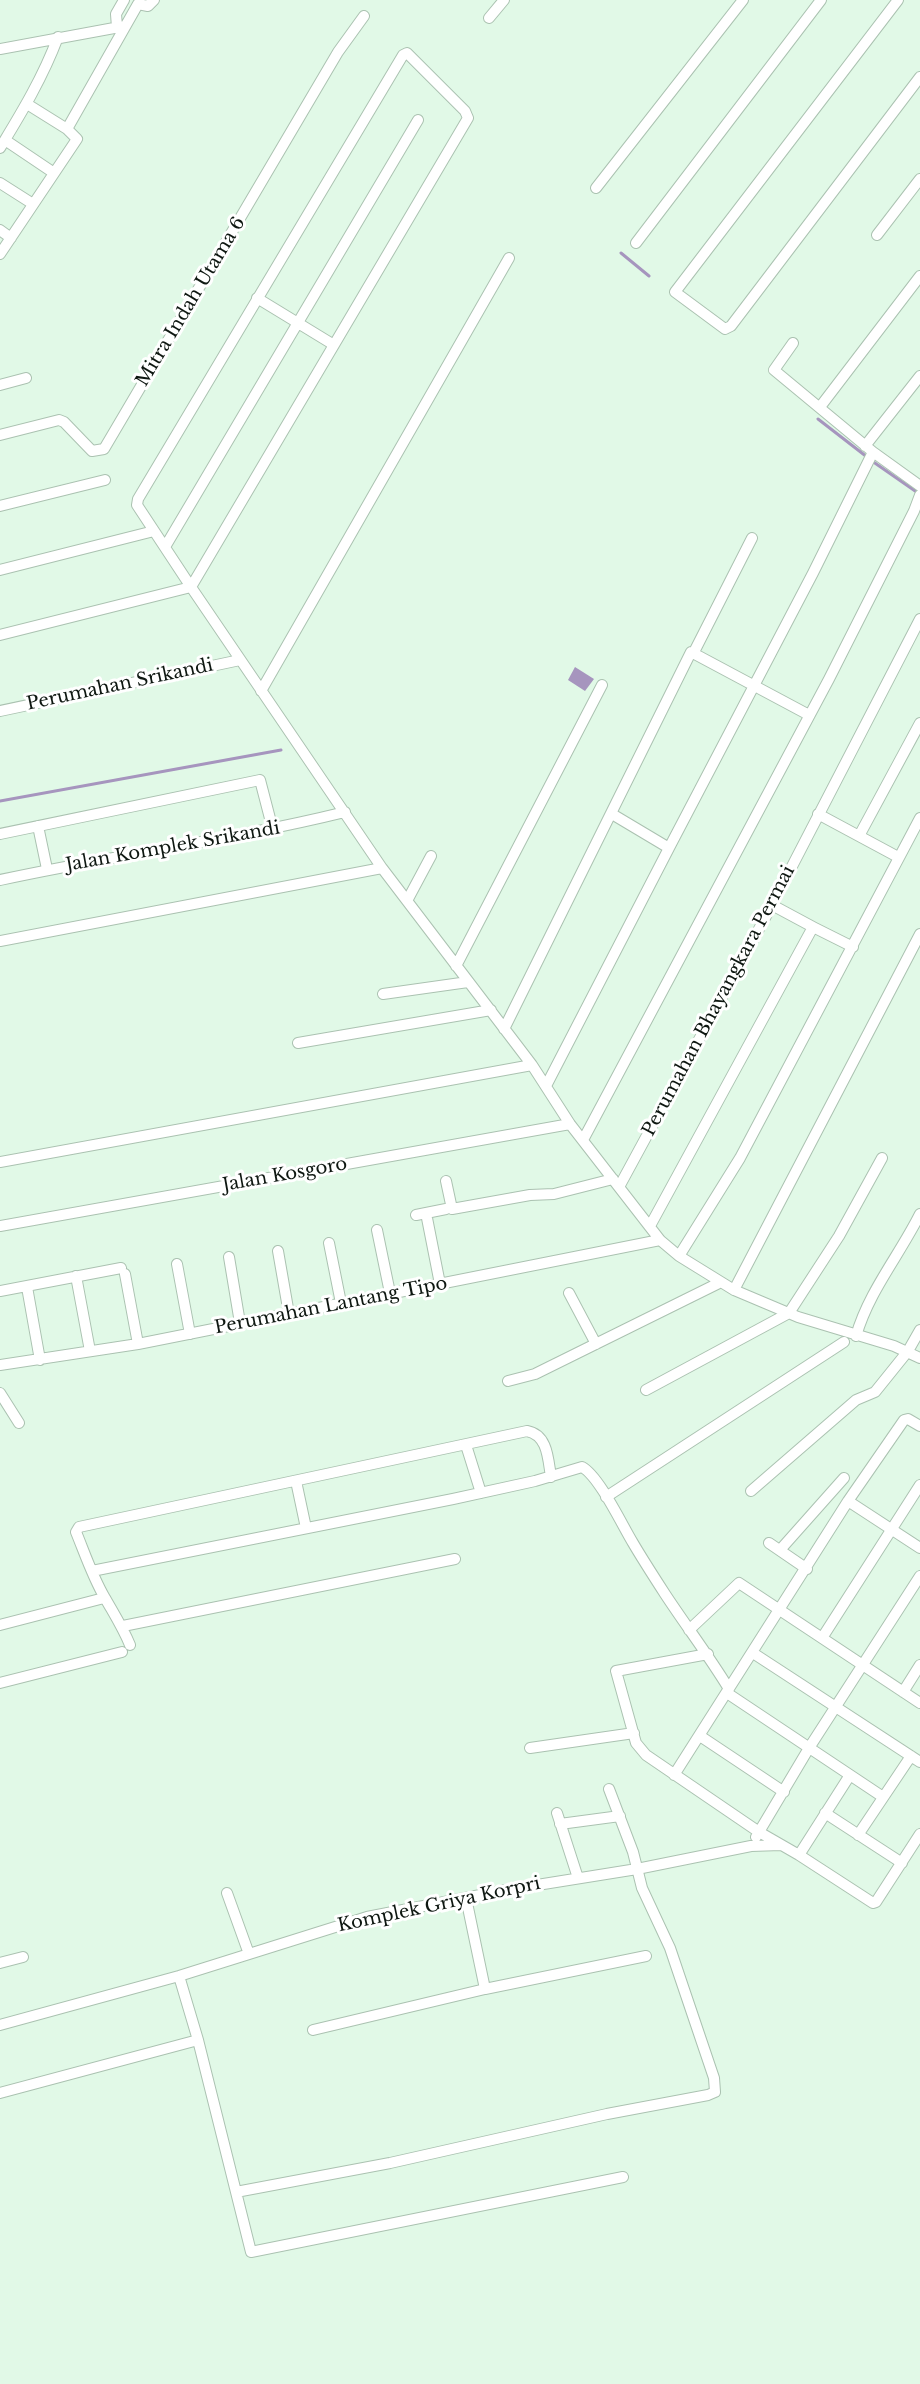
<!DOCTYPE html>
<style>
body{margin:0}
canvas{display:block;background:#e1f9e7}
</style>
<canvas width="920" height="2384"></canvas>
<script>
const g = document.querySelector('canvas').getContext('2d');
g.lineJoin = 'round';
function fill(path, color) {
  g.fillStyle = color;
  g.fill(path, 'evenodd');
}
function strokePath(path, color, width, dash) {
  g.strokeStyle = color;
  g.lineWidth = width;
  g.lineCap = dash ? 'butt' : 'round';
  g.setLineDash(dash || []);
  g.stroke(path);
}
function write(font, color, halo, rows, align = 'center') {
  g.font = font + ' "Libre Baskerville",serif';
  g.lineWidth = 6;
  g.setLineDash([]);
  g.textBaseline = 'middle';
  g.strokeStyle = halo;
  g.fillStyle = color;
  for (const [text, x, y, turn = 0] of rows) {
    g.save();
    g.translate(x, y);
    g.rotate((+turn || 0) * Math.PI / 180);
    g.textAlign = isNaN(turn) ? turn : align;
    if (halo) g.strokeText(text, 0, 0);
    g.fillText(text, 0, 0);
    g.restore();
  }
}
const water = new Path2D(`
 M 575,667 L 594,679 L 585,691 L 568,680 Z`);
const stream = new Path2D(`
 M 621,253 L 649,276
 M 818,419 L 867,457
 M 872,461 L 918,493
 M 0,801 L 281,750`);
const minor = new Path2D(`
 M 898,0 L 675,292 L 725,329 L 731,326 L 920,77
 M 489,18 L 504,0
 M 117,27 L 116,14 L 124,0
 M 0,49 L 125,26
 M 27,104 L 67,129
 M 5,140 L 54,173
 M 0,148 C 22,112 43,77 58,37
 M 0,183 L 33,204
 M 596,188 L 743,0
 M 0,230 L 11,238
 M 877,235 L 920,179
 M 636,243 L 821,0
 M 0,254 L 77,139 L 67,129 L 138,4 L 148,6 L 154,0
 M 257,298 L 334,345
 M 0,385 L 26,378
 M 820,407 L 920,276
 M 0,435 L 59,420 L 64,422 L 92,451 L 104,449 L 338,52 L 364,16
 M 865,446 L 920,376
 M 873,452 L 920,486
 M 0,506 L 105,480
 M 165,547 L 418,120
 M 0,570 L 154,531
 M 0,635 L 191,587 L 137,505 L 138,499 L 403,55 L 407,53 L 465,111 L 468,118 L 191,587 L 382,868 L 532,1065 L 570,1124 L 660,1240 L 679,1256 L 734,1290 L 798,1317 L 894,1346 L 920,1358
 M 694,652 L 752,538
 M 261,691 L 509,258
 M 0,711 L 240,660
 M 818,814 L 898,857
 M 38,826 L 47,869
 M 0,834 L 260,780 L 273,830
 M 859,836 L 920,723
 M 669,848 L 813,573 L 873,452 L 774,370 L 793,343
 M 0,880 C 115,855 231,840 345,812
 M 408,899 L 431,856
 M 813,927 L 853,947
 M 0,941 L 382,868
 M 456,966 L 602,685
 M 383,994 L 468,982
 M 504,1029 L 691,652 L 809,715
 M 298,1043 L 491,1010
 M 546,1086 L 669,848 L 612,814
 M 583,1140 L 829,679 L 914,511 L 920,495
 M 0,1162 L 532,1065
 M 446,1181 L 452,1209 L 530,1195 L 554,1194 L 613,1179
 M 619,1187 L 772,905 L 920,619
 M 426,1213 L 440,1284
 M 416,1215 L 446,1209
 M 0,1226 L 570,1124
 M 650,1226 L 813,927 L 772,905
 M 377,1230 L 390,1293
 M 329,1243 L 341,1303
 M 278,1251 L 289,1314
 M 679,1256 L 740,1158 L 920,818
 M 229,1257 L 240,1323
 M 177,1264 L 190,1334
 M 125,1274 L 138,1344
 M 76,1276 L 90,1351
 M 27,1287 L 40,1360
 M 734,1290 L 920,934
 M 0,1291 L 121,1268
 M 569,1293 L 596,1344
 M 856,1336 C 869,1291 899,1256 920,1214
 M 0,1365 L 138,1344 L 660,1240
 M 508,1381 L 535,1374 L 721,1282
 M 646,1390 L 789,1313 L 839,1236 L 882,1158
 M 0,1393 L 19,1423
 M 466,1445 L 481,1493
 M 296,1481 L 306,1528
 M 751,1491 L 856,1400 L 875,1392 L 908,1351 L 920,1330
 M 606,1497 L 844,1342
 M 848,1501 L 920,1548
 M 769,1543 L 807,1569
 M 780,1550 L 844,1478
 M 92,1571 L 453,1499 L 535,1481 L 582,1467 C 599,1476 622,1525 633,1543 C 643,1560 654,1577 665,1594 C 686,1626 709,1656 729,1689
 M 0,1625 L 104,1598
 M 123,1626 L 455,1559
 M 689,1630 L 739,1583 L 920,1703
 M 822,1638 L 920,1485
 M 130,1645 C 123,1628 114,1614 105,1598 C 93,1578 85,1554 76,1532 L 79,1527 L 527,1431 C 548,1435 548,1459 551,1477
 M 753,1653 L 920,1762
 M 708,1654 L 616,1671 L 636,1743 L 646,1755 L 759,1832 L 799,1855 L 873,1903 L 876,1902 L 920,1834
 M 0,1683 L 122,1652
 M 903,1692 L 920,1665
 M 727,1693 L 883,1797
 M 700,1736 L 784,1792
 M 530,1748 L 634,1733
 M 674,1775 L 848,1501 L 904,1420 L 908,1419 L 920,1426
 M 557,1813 L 578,1878
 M 825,1813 L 902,1863
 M 560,1824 L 620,1816
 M 858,1835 L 911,1756
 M 756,1837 L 809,1748 L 920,1576
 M 799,1855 L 850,1775
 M 227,1893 L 249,1954
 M 466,1898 L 485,1989
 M 0,1963 L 23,1957
 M 179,1976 L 198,2040 L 251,2252 L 623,2177
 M 0,2025 L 179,1976 L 367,1917 L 506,1890 L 637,1869 L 751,1846 L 781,1845
 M 313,2030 L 485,1989 L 646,1956
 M 0,2093 L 198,2040
 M 236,2192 L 390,2163 L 607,2114 L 708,2095 L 715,2092 L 714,2078 L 670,1948 L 642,1888 L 633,1852 L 609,1789`);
const streetNames = [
 ["Mitra Indah Utama 6",191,302,-59],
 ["Perumahan Srikandi",120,685,-12],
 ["Jalan Komplek Srikandi",173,847,-10],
 ["Perumahan Bhayangkara Permai",719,1001,-62],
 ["Jalan Kosgoro",285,1175,-10],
 ["Perumahan Lantang Tipo",331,1306,-11],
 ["Komplek Griya Korpri",439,1905,-12]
];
fill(water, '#a695be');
strokePath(stream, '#a695be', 3);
strokePath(minor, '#abc2b1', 12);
strokePath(minor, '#fff', 10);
write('18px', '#0e1711', '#fff', streetNames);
</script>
